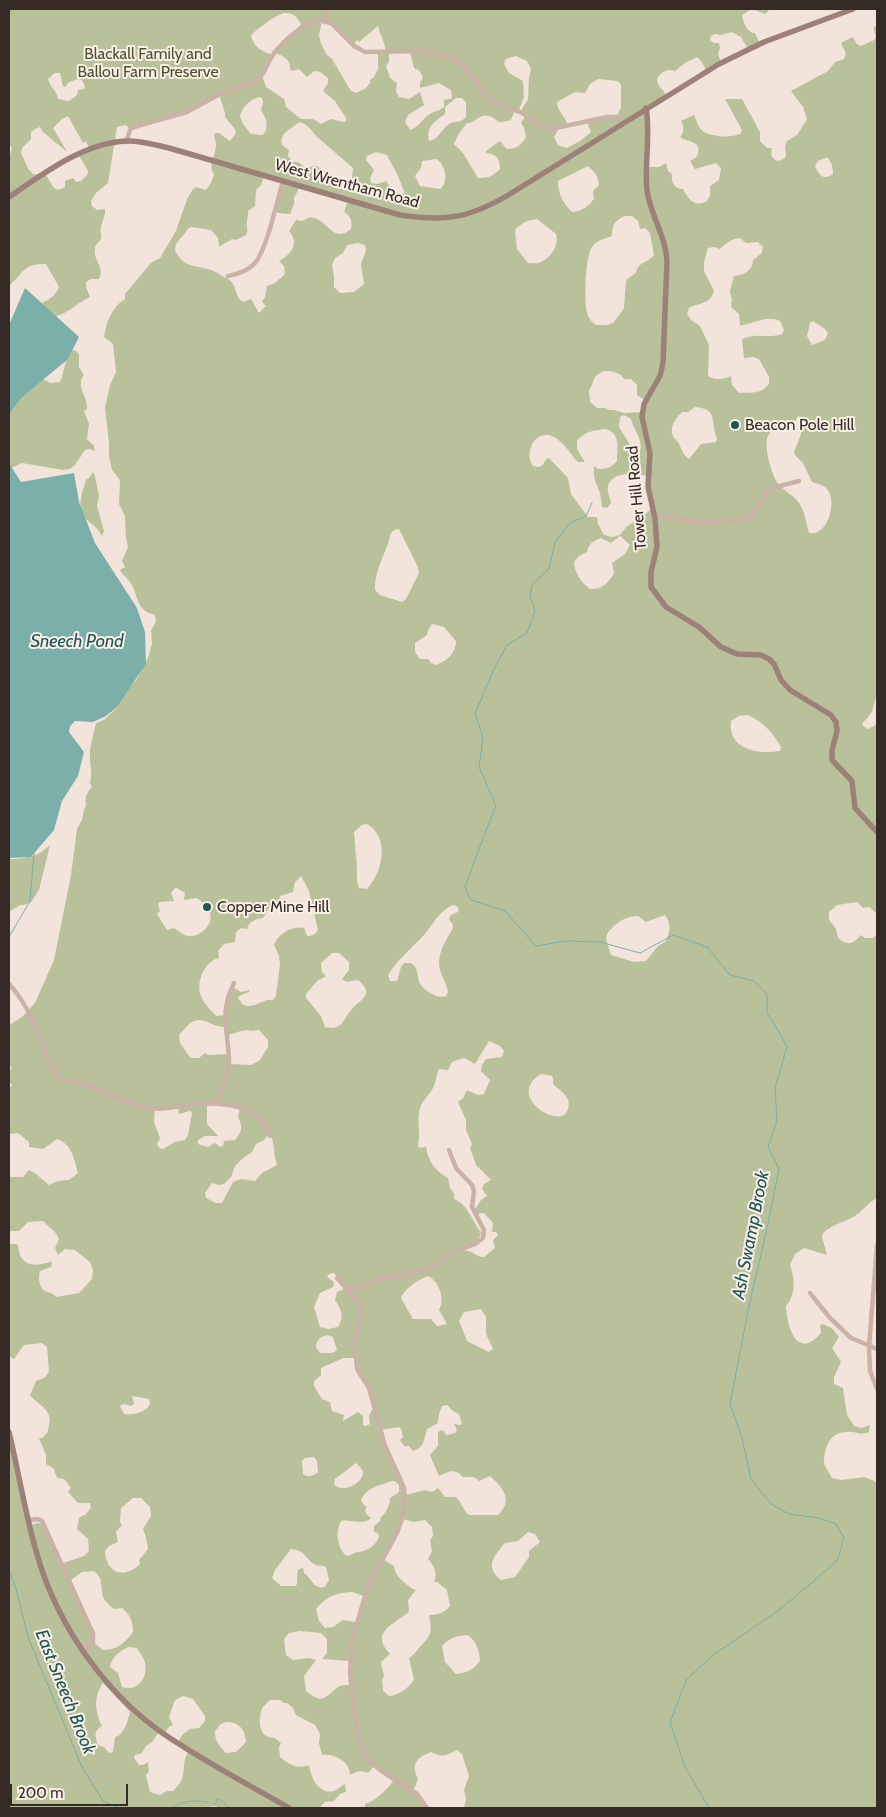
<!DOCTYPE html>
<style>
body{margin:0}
#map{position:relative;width:886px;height:1817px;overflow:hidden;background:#f2e4db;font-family:Cabin,sans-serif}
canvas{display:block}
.frame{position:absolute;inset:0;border:10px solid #362a27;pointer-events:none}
.scale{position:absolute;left:10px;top:1784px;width:118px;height:22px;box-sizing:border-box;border:2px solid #362a27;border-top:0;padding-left:6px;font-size:15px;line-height:18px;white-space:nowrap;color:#362a27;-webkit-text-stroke:4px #f9efe7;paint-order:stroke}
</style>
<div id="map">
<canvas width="886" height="1817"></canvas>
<div class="frame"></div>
<div class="scale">200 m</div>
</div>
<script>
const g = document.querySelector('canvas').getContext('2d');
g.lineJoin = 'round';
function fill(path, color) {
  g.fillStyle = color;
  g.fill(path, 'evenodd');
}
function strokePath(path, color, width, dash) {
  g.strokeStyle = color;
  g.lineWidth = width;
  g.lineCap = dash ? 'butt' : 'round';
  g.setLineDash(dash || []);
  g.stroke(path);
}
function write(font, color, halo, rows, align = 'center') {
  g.font = font + ' Cabin,sans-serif';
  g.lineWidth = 4;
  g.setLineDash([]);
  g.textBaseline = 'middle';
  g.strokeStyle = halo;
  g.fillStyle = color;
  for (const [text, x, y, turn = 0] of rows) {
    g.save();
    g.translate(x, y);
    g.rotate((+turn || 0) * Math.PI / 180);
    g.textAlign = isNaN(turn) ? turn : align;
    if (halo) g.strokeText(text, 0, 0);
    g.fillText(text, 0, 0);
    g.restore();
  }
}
const green = new Path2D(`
 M 9,9 L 770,9 L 765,14 L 752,9 L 742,15 C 743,22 747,33 755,33 L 760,44 L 748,49 L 741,37 L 732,32 L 721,35 L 715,34 L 711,36 L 710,40 L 714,43 L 719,43 L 720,48 L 718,54 L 721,62 L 706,70 L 702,62 L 697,57 L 685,63 L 675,71 C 667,68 661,72 657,79 C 657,86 663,89 666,95 L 647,108 L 647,167 L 659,167 L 666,163 L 668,171 L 672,174 C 671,182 674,189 683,189 C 688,199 695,208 707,201 L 710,195 L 710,186 L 719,180 L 721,168 L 716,163 L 695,169 L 690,161 C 694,159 697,158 698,153 C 702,141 687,142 680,137 C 685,132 684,126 681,121 L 694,115 C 697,121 698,128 704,132 C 714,137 731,138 740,134 L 742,130 L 725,99 L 742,99 L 760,132 L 760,141 L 767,148 L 772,148 L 771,155 L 775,160 L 779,161 L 785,158 L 786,154 L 785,146 L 787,141 L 797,135 L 807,119 L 803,107 L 791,91 L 828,71 L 835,62 L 844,59 L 846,54 L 841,43 L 853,37 L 857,44 L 861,46 L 874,40 L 876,36 L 873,28 L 877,25 L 877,693 L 872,712 L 862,724 L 863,726 L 868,729 L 877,724 L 877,914 L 869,907 L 863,908 L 857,902 L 837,905 L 829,912 L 829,920 L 836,929 L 838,938 C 848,946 853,944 861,935 L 865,938 L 872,938 L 877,935 L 877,1198 C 868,1203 866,1207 859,1213 C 848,1222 833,1223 823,1233 L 822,1237 L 827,1255 L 804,1248 L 795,1254 L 790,1265 C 795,1280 796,1294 786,1306 C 787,1327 797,1361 821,1333 L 820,1325 L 823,1324 L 832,1328 L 839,1337 L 832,1348 L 841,1362 L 834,1377 L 834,1384 L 843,1388 L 847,1415 L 854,1426 L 861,1428 L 870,1425 L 869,1432 C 858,1436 857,1431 846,1432 C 829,1432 824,1449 824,1464 L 832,1478 L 841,1480 L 864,1477 L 875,1481 L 877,1485 L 877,1808 L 464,1808 L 466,1799 L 464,1790 L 469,1776 L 462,1754 L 457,1750 C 445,1756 443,1758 431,1752 C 423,1755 413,1760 415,1770 C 415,1775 419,1777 417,1782 C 417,1783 414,1789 413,1790 L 427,1808 L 365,1808 L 365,1804 C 376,1801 387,1789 394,1780 L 375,1765 L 368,1773 C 361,1770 356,1771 350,1775 C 350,1761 333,1753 322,1755 L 319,1743 L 320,1734 L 315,1725 L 296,1715 L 293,1708 L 287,1703 L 284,1703 L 280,1700 L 270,1700 L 262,1708 C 258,1721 258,1738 275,1738 L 281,1743 L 279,1747 L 280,1757 C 289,1765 297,1769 309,1765 C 311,1778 319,1795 334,1791 C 337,1790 341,1786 345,1784 L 346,1792 L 340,1794 L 334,1801 L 325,1802 L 319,1808 L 219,1808 L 215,1806 L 201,1808 L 9,1808 L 9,1436 L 31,1525 L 38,1523 L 45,1526 L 63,1563 L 84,1556 L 89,1551 L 88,1539 L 77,1529 L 79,1518 L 86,1514 L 91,1508 L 90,1503 L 78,1503 L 68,1492 L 71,1488 L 64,1479 L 57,1478 L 54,1469 L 46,1464 L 46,1455 L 39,1438 L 42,1438 L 48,1432 C 48,1426 51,1422 49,1416 C 47,1407 35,1402 30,1395 L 36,1381 L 44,1378 L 49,1372 L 47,1347 L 42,1343 L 24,1345 L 14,1359 L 9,1356 L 9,1244 L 17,1244 C 19,1248 19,1254 21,1257 C 28,1268 42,1265 52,1261 L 51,1267 L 40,1271 C 38,1276 39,1288 45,1291 C 50,1293 52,1292 56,1297 L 79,1293 L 92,1279 L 93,1270 L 90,1262 L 75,1250 L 65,1249 L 58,1255 L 55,1248 L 59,1239 L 55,1232 L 43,1221 L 28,1222 L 19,1231 L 9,1231 L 9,1177 L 23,1177 L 29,1170 L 35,1173 L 49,1185 L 58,1181 L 69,1180 L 78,1173 C 74,1159 72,1144 57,1139 L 43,1149 L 29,1147 L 29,1142 L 18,1133 L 9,1134 L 9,1088 L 12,1086 L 9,1080 L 9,1072 L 12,1069 L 9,1063 L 9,1025 L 22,1017 L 35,1003 L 54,960 L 71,875 L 77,829 L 82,820 L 84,810 L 86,805 C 85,796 86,794 92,787 L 90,782 C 93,773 89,761 90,751 C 91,741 94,732 96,723 L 104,720 L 116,709 L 122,696 L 137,679 L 148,658 L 152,644 L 151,631 L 156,621 L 155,615 C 135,610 139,596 130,582 C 127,577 122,575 120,570 L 125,567 L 122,561 L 128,547 L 126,538 L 125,516 L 119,504 L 120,480 L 112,470 L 109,456 L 109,443 L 105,407 L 110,385 L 116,372 L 113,344 L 104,337 C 106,322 112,307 125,299 L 125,294 L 139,277 L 151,263 L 160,258 L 163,253 L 176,231 L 187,199 L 193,189 L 196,187 L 206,190 L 211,183 L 214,174 C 207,165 216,155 216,145 C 216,139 213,139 215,133 L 219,133 L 230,141 L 236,133 L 234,128 L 225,117 L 225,113 L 220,97 L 184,112 L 130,130 L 126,125 L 117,127 L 108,183 L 96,193 L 91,201 L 92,206 L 97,210 L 105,209 C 106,215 102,221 101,227 C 100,231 102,236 101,239 C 99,243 95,244 95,249 C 93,261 105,266 99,279 L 91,279 L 86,282 L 86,287 L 90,297 C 74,305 69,314 49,318 L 40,304 C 49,299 55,297 59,287 L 46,264 C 24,263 23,273 9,286 L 9,159 L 12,148 L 9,143 ZM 284,13 C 294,13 298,17 301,25 C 291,33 281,41 275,53 C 284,56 291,60 290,70 L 292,71 L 299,69 L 307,77 L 314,71 L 320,72 L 328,78 L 328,83 L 323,91 L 335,101 L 346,118 L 346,121 L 344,122 L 331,119 L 321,124 L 313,119 L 301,119 L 286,107 L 284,99 L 266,87 L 262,75 L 273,55 C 262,52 254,47 251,36 C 256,29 276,15 284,13 ZM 322,21 L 332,25 L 354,44 L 357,40 L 359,42 L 378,26 C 380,35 385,42 386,52 L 378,54 L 378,69 L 374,77 L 370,80 L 370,83 L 366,88 L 356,93 L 351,91 L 332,59 L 327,55 L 321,44 L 319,35 ZM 410,52 L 414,68 L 420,71 L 423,78 L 420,83 L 420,88 L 439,83 L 451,90 L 452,98 L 450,99 L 444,100 L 444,107 C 440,111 434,111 430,114 C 422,119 419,127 410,130 L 405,122 L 408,115 L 424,105 L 420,92 L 409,99 L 399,97 L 396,91 L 397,83 L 390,78 L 386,66 L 389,62 L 389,53 ZM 516,56 L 527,61 L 531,69 L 529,78 L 528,99 L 521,111 L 525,116 L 521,123 L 524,127 L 526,137 C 521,145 517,149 507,149 L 500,141 L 486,151 L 486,153 C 496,154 500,158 500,169 C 493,176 489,178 478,178 L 463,153 L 454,144 L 458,135 L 467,123 C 475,123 480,113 489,116 C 501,120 493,125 511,120 L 515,110 L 519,110 L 524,97 L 523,81 L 509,73 L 504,64 L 506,59 ZM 55,73 L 60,73 L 63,86 L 65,87 L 69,82 L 78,79 L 82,80 L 85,86 L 84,89 L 78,90 L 77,95 L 69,101 L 58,99 C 57,91 50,87 48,79 ZM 598,79 L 618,81 L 621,85 L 621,107 L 617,116 L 586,120 L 591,132 L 580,141 L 567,148 L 558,145 L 554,137 L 560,127 L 567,125 C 566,116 557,112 557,102 L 575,92 L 585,93 L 590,84 ZM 259,97 L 262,98 L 263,102 L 261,110 C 266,119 270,125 263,135 L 251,134 L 243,124 L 240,116 C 243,106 250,100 259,97 ZM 456,98 L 462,98 L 466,102 L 466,117 C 460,123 457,121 451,123 C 442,127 440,139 429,141 C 426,127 434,122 445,114 L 445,107 ZM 68,116 L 83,143 L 86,141 L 89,148 L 78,154 L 88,171 L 88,174 L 81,181 L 76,182 L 73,178 L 65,181 L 65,187 L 58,190 L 54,188 L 46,175 L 33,174 L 29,170 L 21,153 L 22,148 L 31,139 L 31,132 L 35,129 L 40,127 L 43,132 L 67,152 L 53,128 L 62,119 ZM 299,122 C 306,123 312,130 316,136 L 353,168 L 352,178 L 344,181 L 316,166 C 309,166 306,171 300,163 L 292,161 L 288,156 L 289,150 L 282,145 C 279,132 291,130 299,122 ZM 376,152 L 387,155 L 398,176 L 405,194 L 393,191 L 386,181 L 377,184 L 371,183 L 370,178 L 374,170 L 366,160 L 367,156 ZM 825,158 L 828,158 C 832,163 833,168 833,174 C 823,181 819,175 815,166 L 818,161 ZM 436,159 C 446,164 449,183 440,189 L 420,186 L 415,176 L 421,168 L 422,161 ZM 588,166 C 595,172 598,176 599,185 L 593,191 L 594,199 C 587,207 583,211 572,212 C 563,204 558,193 558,181 ZM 264,176 L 283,182 L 275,210 L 278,213 L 290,214 L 294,204 L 294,198 L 300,186 L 348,201 L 344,212 C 352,217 352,221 351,229 C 335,243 329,224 317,219 C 315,218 312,218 310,217 L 302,221 L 296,220 L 289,231 C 300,243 291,255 279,261 L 284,266 L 285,274 L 275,283 L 267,286 L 265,297 L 262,302 L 266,306 L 259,313 L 251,299 L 243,302 C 234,297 238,285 228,279 C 223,277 217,272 211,270 C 195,265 183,268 175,250 L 176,244 L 189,228 L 191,227 L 211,230 L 218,238 L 219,247 L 232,239 L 236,240 L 246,235 C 249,229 246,228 247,222 C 247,217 249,215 248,211 L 255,206 L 256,190 L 261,185 ZM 625,216 L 632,216 L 638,221 L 640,229 L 645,228 L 650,233 L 654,255 C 647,263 637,263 636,273 L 626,280 L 624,308 L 622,311 L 613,323 L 608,325 L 596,325 C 592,322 588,318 587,313 C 584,301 585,257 592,247 C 596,240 605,239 612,236 C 612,225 614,221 625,216 ZM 537,219 L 556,234 C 559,245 552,257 541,262 C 538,264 532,263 528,263 L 517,249 L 515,230 C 521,223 528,220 537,219 ZM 740,238 L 746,243 L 758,242 L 763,247 L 762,253 L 753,260 C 753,270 744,275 734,276 L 730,291 L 732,300 L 731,307 L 739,314 L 740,326 L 765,319 L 774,319 L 780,321 L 784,330 L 782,334 C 769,339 756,332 742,339 L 744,358 L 753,357 L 759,359 L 769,377 L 769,384 C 760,395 752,392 739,393 L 732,385 L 731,376 C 723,379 716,381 708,376 L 709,345 L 700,326 L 691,320 L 687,314 L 689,308 C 700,302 710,305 714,291 L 704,271 L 704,262 L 708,248 L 714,247 L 720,249 C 726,243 731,239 740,238 ZM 358,243 L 365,245 L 366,250 L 361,264 L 364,284 L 354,292 L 340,293 L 334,287 L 334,276 L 332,265 L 335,258 L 343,253 L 347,245 ZM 813,321 L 825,329 L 828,333 L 825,340 L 812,345 L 807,336 L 810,323 ZM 604,371 C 612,371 620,372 624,379 L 631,379 L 637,385 L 637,395 L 646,401 L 642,412 L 624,413 L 614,410 L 609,410 L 605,408 L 597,408 L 590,402 L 589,390 C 596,381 590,377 604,371 ZM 695,407 C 719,409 710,422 717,439 L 716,442 L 701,444 L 689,459 C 682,454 682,449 678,442 C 677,440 674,439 673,436 C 669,427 676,418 682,412 L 688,412 ZM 624,415 L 631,419 C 634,431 645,442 639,454 L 634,455 L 631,452 L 629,443 L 619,427 L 620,417 ZM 798,416 L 801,418 C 805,432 797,441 794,454 L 803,463 L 812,482 C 818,484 826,485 829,492 C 836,505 827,537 809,533 C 806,523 805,511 799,503 C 794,496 785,491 779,485 C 772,477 763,446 768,436 C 770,431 777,427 781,423 L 793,425 ZM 605,429 C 621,432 617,448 617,461 C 611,468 607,469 598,469 L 594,466 L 594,477 L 600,493 L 602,507 L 607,508 L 611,503 C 610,498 607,492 608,488 C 609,471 638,472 649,477 L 652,503 L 650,510 L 639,519 L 626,527 L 620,535 L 612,537 L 604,535 L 598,524 L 597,517 L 588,517 L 571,494 L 568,478 L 549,458 L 546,459 L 543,465 L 539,467 L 533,466 C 523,452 536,428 554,437 C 566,444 570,454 578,462 L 585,462 L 577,449 L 577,441 C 585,431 593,431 605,429 ZM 399,529 L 418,567 L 419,573 L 406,599 L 402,602 L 380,595 L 375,590 C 374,570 387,552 391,533 L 394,530 ZM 620,536 L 630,545 L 625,554 L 612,563 L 614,574 C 607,583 603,590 590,589 C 581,582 575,574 574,562 L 579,556 L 587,552 C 589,543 593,541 601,538 L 611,543 ZM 432,624 L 444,627 L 456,641 C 456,653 447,661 436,665 L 431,663 L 428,659 L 420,659 L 415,652 L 415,643 L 427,635 L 428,630 ZM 747,715 C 763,721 773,733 781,747 L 780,751 C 758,755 727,749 731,721 L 739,716 ZM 367,824 C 390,837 383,872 367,889 L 359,888 L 357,881 L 357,868 L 354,832 L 362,825 ZM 301,876 L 309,891 L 318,930 C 316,934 312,936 307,936 L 304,928 C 292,925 278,934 274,945 L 279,956 L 280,964 L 276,996 L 273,1000 C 262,998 257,1009 243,1005 L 238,998 L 239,996 L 249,992 L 250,990 L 241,992 L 232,987 L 225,1015 L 216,1016 C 210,1010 202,1001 200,993 C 197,980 205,961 219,958 L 218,951 L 224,944 L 235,942 L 236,932 L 241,928 L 247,929 C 249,921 256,919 263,918 C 268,910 268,906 279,903 L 280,896 L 293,892 L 295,882 ZM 175,888 L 177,888 L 185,893 L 184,900 L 197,898 C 202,902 208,906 210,913 C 214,925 199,938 188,936 C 182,935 179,931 174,928 L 167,930 L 157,914 L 160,911 L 158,904 L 160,902 L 174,901 L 171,893 ZM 454,905 L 458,907 L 459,910 L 458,912 L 451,915 L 449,919 L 453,925 L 453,928 C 445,942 435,956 441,973 C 443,979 447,985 448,992 L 446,996 C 438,999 426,992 421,985 C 416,978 420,969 411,963 L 404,963 L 401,967 L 397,981 L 390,981 L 388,975 C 398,959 411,949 423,936 C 433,925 439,910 454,905 ZM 665,915 C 672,925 670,932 665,942 L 658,946 L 646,961 L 634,962 L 611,955 L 606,939 L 607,934 C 614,924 625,916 638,916 L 646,922 ZM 332,953 L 339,953 L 349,962 L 349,970 L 342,979 L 346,982 L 358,980 C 376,995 360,999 351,1010 C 342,1021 342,1031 325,1027 L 321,1016 L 306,998 L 306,994 L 317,981 L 326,976 L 322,972 L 321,963 ZM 197,1020 C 209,1020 212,1027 226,1027 L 227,1035 C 235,1034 240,1030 248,1030 L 250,1031 L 259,1030 L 268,1040 L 268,1047 L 260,1060 L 251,1065 L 230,1064 L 228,1054 L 208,1055 L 205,1053 L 199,1058 L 191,1058 C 186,1053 184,1048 180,1043 L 179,1035 L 190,1023 ZM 489,1041 L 500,1046 L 504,1051 L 502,1057 L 486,1059 L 482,1065 L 481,1071 L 490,1080 L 484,1094 L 478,1095 L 467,1090 L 463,1098 L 458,1102 L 466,1120 L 466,1130 L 472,1144 L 470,1148 L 476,1165 L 491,1180 L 484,1184 L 482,1189 L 487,1196 L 481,1200 L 474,1211 L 476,1214 L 484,1213 L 493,1223 L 492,1232 L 496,1232 L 498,1235 L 493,1240 L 495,1248 L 484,1257 C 475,1257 474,1250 461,1250 C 470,1245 480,1242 481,1232 C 471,1220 469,1205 454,1199 L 454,1193 L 450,1188 L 448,1178 C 435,1171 428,1161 426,1147 L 419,1148 L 418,1145 C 421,1134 417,1124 419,1113 C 420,1102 428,1097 433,1088 C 436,1083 436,1075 439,1069 L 448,1070 L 452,1062 L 464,1058 L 475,1064 ZM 541,1074 L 552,1076 L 553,1079 L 553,1084 C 557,1088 565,1093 567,1098 C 569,1101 569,1105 568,1109 C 562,1132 504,1096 541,1074 ZM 207,1104 L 240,1108 L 238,1117 C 243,1127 242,1131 235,1140 L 224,1141 L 223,1146 L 220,1147 L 215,1143 L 208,1147 L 198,1144 L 198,1140 L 205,1136 L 218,1136 L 207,1124 ZM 178,1108 L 179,1114 L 190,1111 L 192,1113 L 188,1135 L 185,1140 L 175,1142 L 163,1149 L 159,1148 L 157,1144 L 160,1138 L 154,1122 L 155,1109 ZM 270,1133 C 275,1142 273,1155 277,1165 L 262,1173 L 255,1181 L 241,1179 L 233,1182 L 222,1203 L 216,1203 L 206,1198 L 205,1193 L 212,1183 L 219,1185 L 224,1184 L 231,1177 L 235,1166 L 243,1158 L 252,1152 L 256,1144 L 264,1140 ZM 334,1273 L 345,1289 L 337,1292 L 335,1300 C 341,1310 345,1315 338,1327 L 328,1329 L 320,1327 L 314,1307 L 320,1293 L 333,1287 L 334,1282 L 327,1277 L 329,1274 ZM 428,1276 C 440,1282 445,1299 439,1310 L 447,1324 L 437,1326 L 431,1319 L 413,1319 L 401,1298 C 405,1288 418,1280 428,1276 ZM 481,1309 L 486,1317 L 486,1334 L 493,1349 L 489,1352 L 467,1341 L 459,1321 L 464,1312 ZM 328,1335 L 333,1337 L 337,1350 L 332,1353 L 320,1353 L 316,1347 C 317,1339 320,1337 328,1335 ZM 343,1358 L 355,1358 L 375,1409 L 372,1410 L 369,1416 L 370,1424 L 366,1426 L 363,1425 L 363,1416 L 358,1412 L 343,1421 L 344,1415 L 332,1411 L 330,1402 L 322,1399 L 314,1386 L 314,1381 L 321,1375 L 321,1368 ZM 132,1396 L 149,1399 L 150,1404 C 145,1413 134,1415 124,1414 L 120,1406 L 124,1404 L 131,1406 L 134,1404 ZM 447,1405 L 453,1411 L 459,1414 L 462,1424 L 460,1425 L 454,1424 L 457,1430 L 455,1433 L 447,1435 L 442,1430 L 438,1432 L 438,1446 L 430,1455 L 439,1476 C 450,1471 454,1468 463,1477 L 474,1477 L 479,1481 L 490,1476 C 503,1488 514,1500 498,1515 L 469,1515 C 462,1509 462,1503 456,1497 L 445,1497 L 438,1488 L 432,1492 L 425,1490 L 406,1495 L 381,1430 L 399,1427 L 401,1429 L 403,1437 L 400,1440 L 404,1446 L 409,1446 L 413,1451 C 424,1448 424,1439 427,1429 L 438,1423 L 439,1414 L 442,1406 ZM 314,1457 L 317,1461 L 318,1472 C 314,1476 308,1478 303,1474 L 302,1461 L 305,1458 ZM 356,1463 C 358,1465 363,1469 363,1473 C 363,1481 350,1489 342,1488 C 339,1488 337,1486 334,1485 L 335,1479 ZM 392,1481 L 394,1481 L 399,1485 L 399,1492 L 390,1498 C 390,1505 386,1513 380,1518 L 381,1520 L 374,1526 L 374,1532 L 378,1533 L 379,1537 C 374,1547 369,1550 359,1552 C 355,1552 352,1555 347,1556 C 337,1549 335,1531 341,1521 C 351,1519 362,1526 371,1518 L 366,1514 L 365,1510 L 367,1507 L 363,1504 L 361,1500 C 367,1487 379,1486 392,1481 ZM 133,1498 L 141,1498 L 150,1507 L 151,1516 L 143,1529 L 146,1537 L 148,1549 L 139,1560 L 140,1564 C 125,1579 106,1574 105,1551 L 109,1546 L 118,1542 L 116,1532 L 122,1525 L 120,1522 L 121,1508 ZM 403,1519 L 414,1522 L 425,1520 L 432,1527 L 433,1536 L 430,1540 L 432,1551 L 428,1559 C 434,1566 438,1572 434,1582 L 437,1582 L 447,1590 L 450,1606 C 444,1613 438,1615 429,1615 C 432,1632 432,1634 420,1647 C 416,1651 414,1655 409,1658 L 414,1680 C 407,1689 400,1695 389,1696 L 383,1691 L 382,1680 L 384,1676 L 381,1662 L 390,1654 C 369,1632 394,1624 409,1612 L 408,1600 L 416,1590 L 413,1589 C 405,1583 394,1576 394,1566 L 384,1560 ZM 528,1532 L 535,1534 L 540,1542 L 529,1551 L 529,1557 L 515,1577 L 501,1580 C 484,1567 494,1556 505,1543 L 518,1541 ZM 291,1549 C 305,1550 305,1558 314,1564 C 319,1567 321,1565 326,1567 L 329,1580 L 325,1587 C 313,1590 312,1578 304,1573 L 303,1568 L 299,1569 C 295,1576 299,1581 296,1586 L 281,1586 L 272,1578 L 275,1570 ZM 94,1571 C 104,1579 100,1586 103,1597 C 105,1601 110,1606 114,1609 L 122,1608 C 130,1615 133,1621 133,1632 C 125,1643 117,1650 103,1650 L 93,1642 L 94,1638 L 71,1580 L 82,1572 ZM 352,1592 L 364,1596 L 356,1622 L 343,1620 L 333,1627 L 325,1628 L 319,1621 L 316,1609 C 327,1596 336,1593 352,1592 ZM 300,1631 L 321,1633 L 327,1639 L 327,1653 L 322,1659 L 349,1661 L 350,1685 C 346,1685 341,1685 338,1687 C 323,1698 324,1705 306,1691 L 304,1676 L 316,1660 L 309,1658 L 293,1660 L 286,1655 L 284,1639 L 289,1633 ZM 468,1635 C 477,1643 479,1649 480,1661 C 473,1670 467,1673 456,1674 L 445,1662 L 442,1646 C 450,1637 457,1636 468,1635 ZM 128,1647 L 137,1648 C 140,1653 144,1658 145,1663 C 148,1678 138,1692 122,1687 L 118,1673 L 110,1667 C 112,1657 118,1652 128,1647 ZM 103,1683 L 130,1712 L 126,1726 L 120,1735 L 115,1737 L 113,1752 L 109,1753 L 104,1747 L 98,1745 C 95,1737 93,1731 102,1726 C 95,1712 93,1697 103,1683 ZM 183,1696 L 193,1699 L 205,1716 L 205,1721 L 199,1728 L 190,1729 L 183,1734 L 177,1743 L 188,1752 C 179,1769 190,1775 173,1791 L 167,1791 L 160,1795 L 150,1792 L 146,1775 L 149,1771 L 148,1762 L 143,1765 L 139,1765 L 134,1758 L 135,1755 L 142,1753 L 146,1746 L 152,1742 L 159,1732 L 164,1734 L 169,1727 L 173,1725 L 169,1717 L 175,1700 ZM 226,1722 C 240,1722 245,1730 246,1742 L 236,1752 L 226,1753 C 219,1745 215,1742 215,1731 L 221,1724 Z
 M 75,350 L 79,354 L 79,367 L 84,375 C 75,386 88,396 87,409 L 84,411 L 89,424 L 87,439 L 94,446 L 95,451 L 90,449 L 85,450 L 75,465 L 70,469 L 63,470 L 22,463 L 9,469 L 9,405 L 40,378 L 51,383 L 59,382 L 61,380 L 66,361 L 72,351 Z
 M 93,472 L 95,476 L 99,496 L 97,506 L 104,531 L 102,536 C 96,524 89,524 83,515 C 77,506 83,490 86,480 L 89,478 Z
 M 50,845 L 39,890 L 31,902 L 24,905 L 20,905 L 9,912 L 9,859 C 25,859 38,857 50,845 Z`);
const water = new Path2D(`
 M 25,288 L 79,337 L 68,359 L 20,399 L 9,415 L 9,325 Z
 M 9,463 L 21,482 L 74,473 L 79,502 L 95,543 L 137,608 L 145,632 L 146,664 L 116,708 L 106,716 L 93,722 L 75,721 L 70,726 L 69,732 L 84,752 L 78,776 L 62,801 L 54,830 L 31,857 L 9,858 Z`);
const stream = new Path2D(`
 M 592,503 L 586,516 L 570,523 L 555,542 L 549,569 L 532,585 L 530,596 L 535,611 L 527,633 L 507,645 L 494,669 L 475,714 L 483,738 L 479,767 L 496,806 L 485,833 L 465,887 L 471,900 L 505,911 L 536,946 L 565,941 L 600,942 L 640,953 L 673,935 L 707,947 L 730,975 L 754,981 L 767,994 L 767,1013 L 778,1030 L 787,1047 L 775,1088 L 777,1120 L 768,1147 L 779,1169 L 766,1233 L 749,1306 L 730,1404 L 742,1438 L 751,1479 L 771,1504 L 789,1514 L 819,1518 L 836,1524 L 844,1538 L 837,1561 L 778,1611 L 713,1655 L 686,1680 L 670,1723 L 685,1767 L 709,1808
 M 9,937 L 30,901 L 34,853
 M 9,1570 L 16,1589 L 28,1637 L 82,1767 L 103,1801 L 119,1808
 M 214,1805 L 218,1799 C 224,1801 225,1806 230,1808
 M 172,1808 C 183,1800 194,1800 208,1802`);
const street = new Path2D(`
 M 325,21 L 326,9
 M 126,142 L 130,130 L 134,127 L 187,112 L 216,96 L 251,83 L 262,75 L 274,53 L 287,39 L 305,25 L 318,20 L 331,23 L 354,46 L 365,52 L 421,51 L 451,57 L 462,64 L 491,101 L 522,113 L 542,127 L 551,129 L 607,117 L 617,117 L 623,123
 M 228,276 C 238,274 248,271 255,263 C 267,249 277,201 283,181
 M 654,514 L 703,523 L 742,520 L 752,515 L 767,492 L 776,487 L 799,481
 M 9,984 C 23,999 33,1019 41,1039 C 46,1052 49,1068 60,1078 C 67,1081 75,1081 82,1083 C 105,1090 127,1105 150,1108 C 166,1111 180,1105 196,1104 C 225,1102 258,1105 270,1136
 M 214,1104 C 222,1091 230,1075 229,1060 C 228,1029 219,1013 234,983
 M 877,1245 L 869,1347 L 870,1371 L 877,1389
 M 337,1278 L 358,1302 L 362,1309 L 355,1342 L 357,1369 L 369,1388 L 385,1446 L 397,1472 L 404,1488 L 405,1497 L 402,1519 L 397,1533 L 368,1586 L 352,1641 L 350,1672 L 354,1713 L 360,1745 L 368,1760 L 383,1772 L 417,1794 L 427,1808
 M 345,1289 L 358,1288 L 380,1279 L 403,1275 L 431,1268 L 453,1252 L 475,1244 L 483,1238 L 484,1230 L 472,1207 L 474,1191 L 472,1185 L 456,1168 L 449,1150
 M 810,1293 L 830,1318 L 851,1338 L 877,1349
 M 29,1520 L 38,1519 L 42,1521 L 90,1627 L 93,1633 L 93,1642 L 84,1650`);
const secondary = new Path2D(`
 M 646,108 C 651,135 644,162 647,190 C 650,215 666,236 667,261 L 663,363 L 660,376 L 644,404 L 642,417 L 650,453 L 648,487 L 655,518 L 657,547 L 651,572 L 651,587 L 666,607 L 699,627 L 721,647 L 737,654 L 761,655 L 769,659 L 774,664 L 781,680 L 790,690 L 831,715 L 836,722 L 837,731 L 832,750 L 832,760 L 852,781 L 855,808 L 877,832
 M 9,197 C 43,174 87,140 131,141 C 144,142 157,145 169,148 L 400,215 C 445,222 470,218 510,194 L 719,64 L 764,42 L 853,9
 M 9,1432 C 20,1478 28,1531 44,1576 C 66,1636 109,1695 161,1732 C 201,1760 246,1783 289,1808`);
const markers = [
 [735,425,5,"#1d5754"],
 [207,907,5,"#1d5754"]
];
const parkNames = [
 ["Blackall Family and",148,54],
 ["Ballou Farm Preserve",148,72]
];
const streetNames = [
 ["West Wrentham Road",347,184,15],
 ["Tower Hill Road",637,498,-95]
];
const poiNames = [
 ["Beacon Pole Hill",745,425],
 ["Copper Mine Hill",217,907]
];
const waterNames = [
 ["Sneech Pond",77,642],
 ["Ash Swamp Brook",751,1235,-79],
 ["East Sneech Brook",65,1692,68]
];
fill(green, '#b9c19b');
fill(water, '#7aafaa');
strokePath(stream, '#7aafaa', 1);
strokePath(street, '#cab2a7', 4.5);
strokePath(secondary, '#9d8178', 5.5);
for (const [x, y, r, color] of markers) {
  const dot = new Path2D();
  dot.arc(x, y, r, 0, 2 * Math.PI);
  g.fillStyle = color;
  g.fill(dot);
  strokePath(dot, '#f9efe7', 2);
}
write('16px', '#4a542b', '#f9efe7', parkNames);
write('16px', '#362a27', '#f9efe7', streetNames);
write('16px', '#362a27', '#f9efe7', poiNames, 'left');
write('italic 18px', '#1d5754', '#f9efe7', waterNames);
</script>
